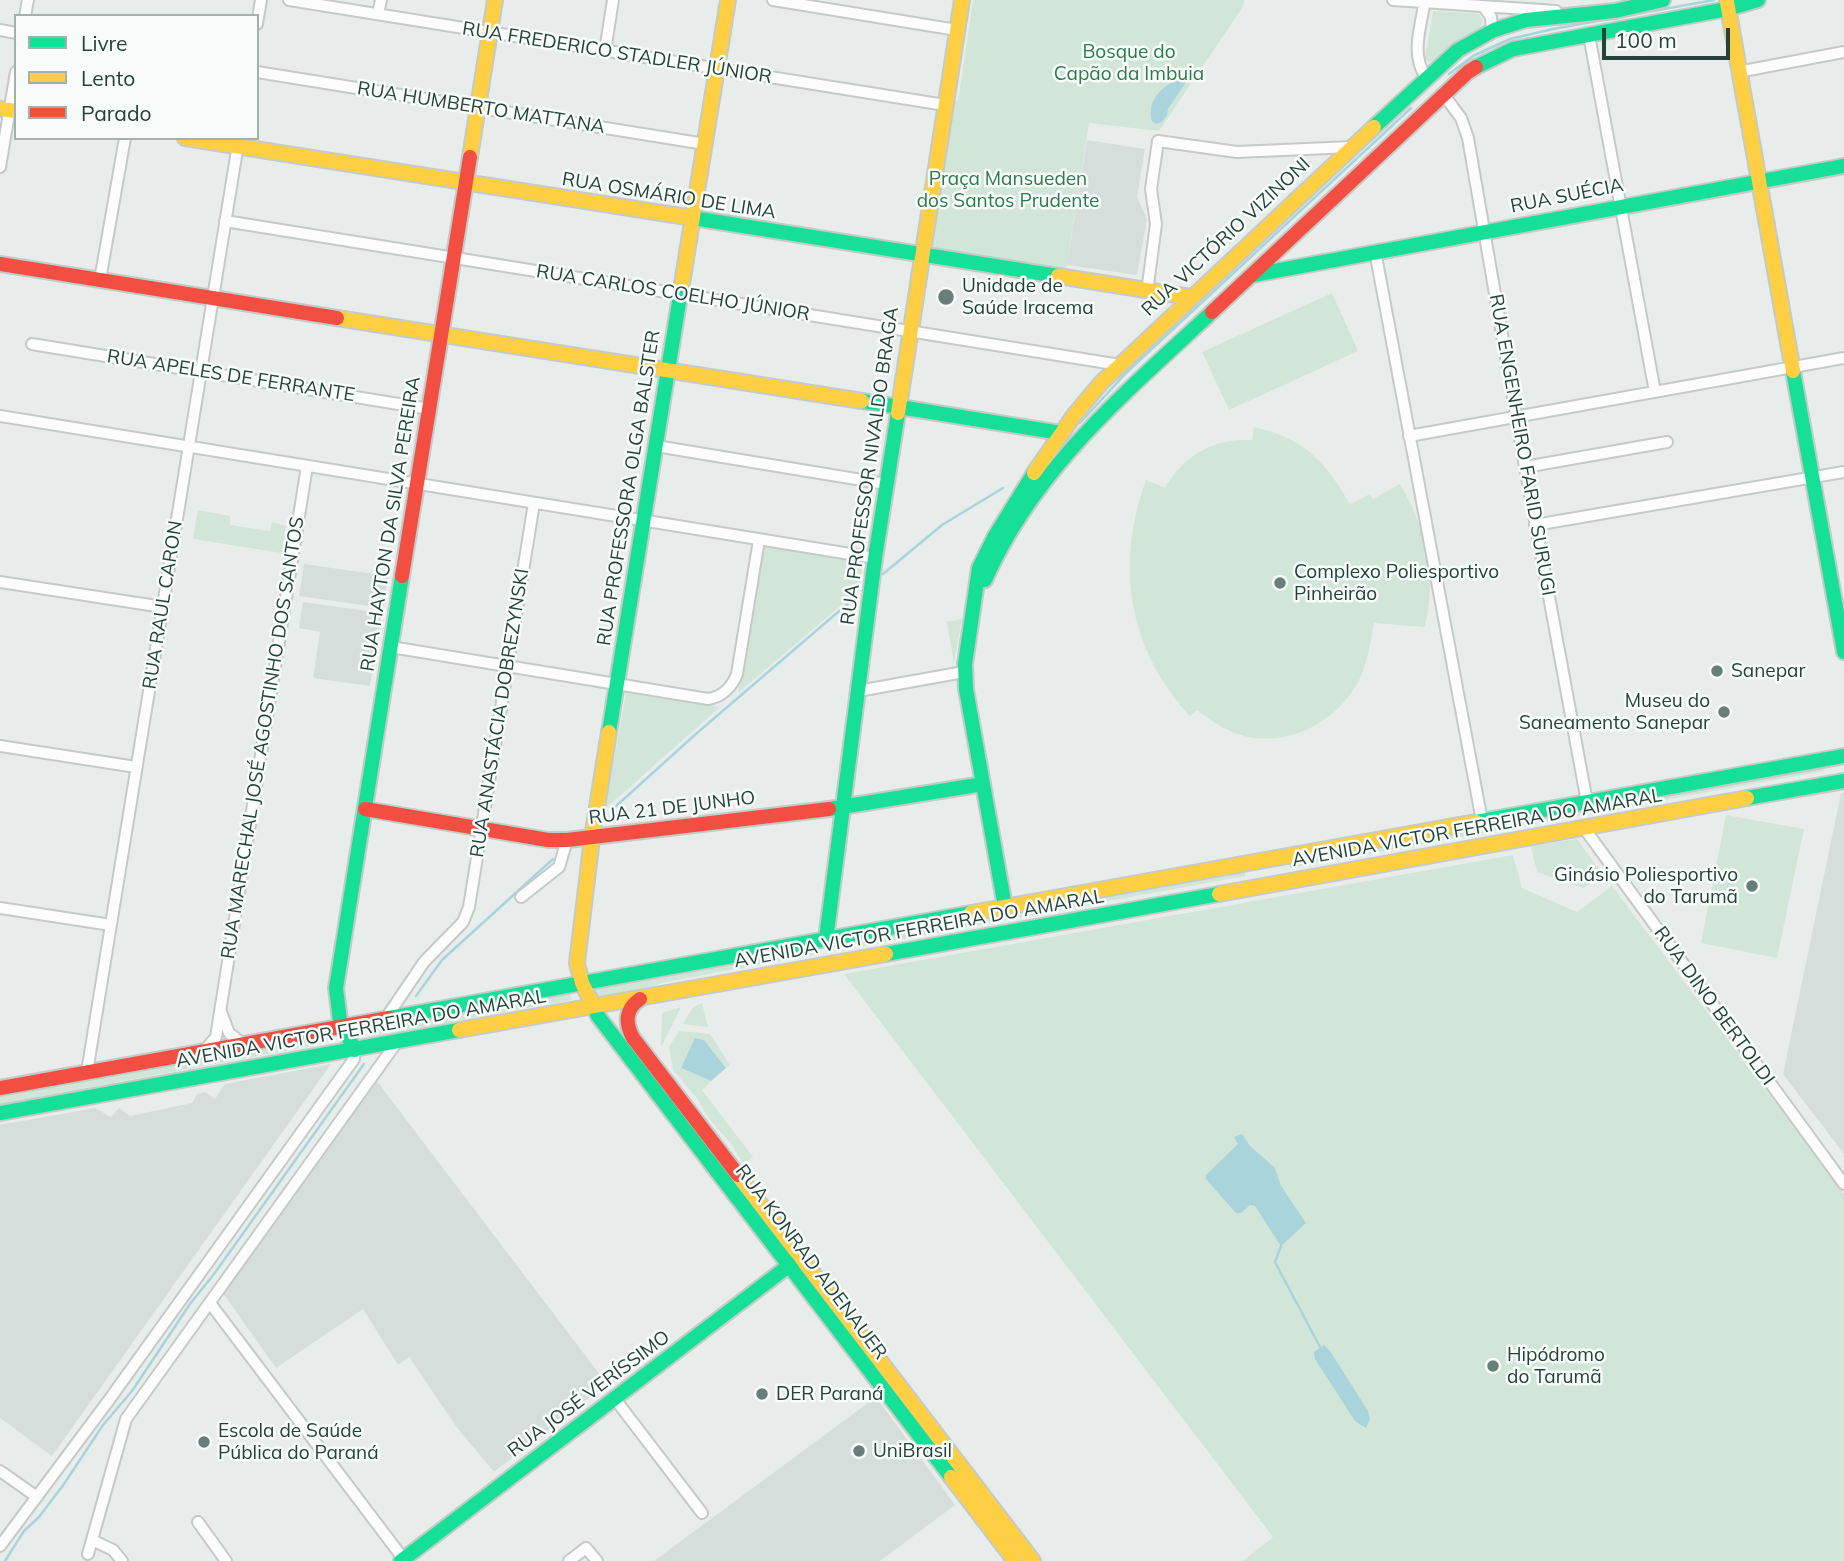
<!DOCTYPE html>
<meta charset="utf-8">
<style>
body{margin:0}
#map{position:relative;width:1844px;height:1561px;overflow:hidden;background:#e8edeb;font-family:Mulish,sans-serif}
canvas{display:block}
.legend{position:absolute;left:14px;top:14px;width:245px;height:126px;box-sizing:border-box;background:#f7fbf9;border:2px solid #a3b1ad;margin:0;padding:9px 12px;list-style:none;font-size:21px;color:#24423a}
.legend li{display:flex;align-items:center;gap:14px;height:35px}
.legend b{width:35px;border:2px solid #a3b1ad}
.scale{position:absolute;left:1602px;top:28px;width:128px;height:32px;box-sizing:border-box;border:4px solid #24423a;border-top:0;padding-left:9px;font-size:21px;line-height:24px;white-space:nowrap;color:#24423a;-webkit-text-stroke:5px #f7fbf9;paint-order:stroke}
</style>
<div id="map">
<canvas width="1844" height="1561"></canvas>
<ul class="legend">
<li><b style="height:9px;background:#16e098"></b>Livre</li>
<li><b style="height:9px;background:#ffcf43"></b>Lento</li>
<li><b style="height:9px;background:#f24e42"></b>Parado</li>
</ul>
<div class="scale">100 m</div>
</div>
<script>
const g = document.querySelector('canvas').getContext('2d');
g.lineJoin = 'round';
function fill(path, color) {
  g.fillStyle = color;
  g.fill(path, 'evenodd');
}
function strokePath(path, color, width, dash) {
  g.strokeStyle = color;
  g.lineWidth = width;
  g.lineCap = dash ? 'butt' : 'round';
  g.setLineDash(dash || []);
  g.stroke(path);
}
function write(font, color, halo, rows, align = 'center') {
  g.font = font + ' Mulish,sans-serif';
  g.lineWidth = 5;
  g.setLineDash([]);
  g.textBaseline = 'middle';
  g.strokeStyle = halo;
  g.fillStyle = color;
  for (const [text, x, y, turn = 0] of rows) {
    g.save();
    g.translate(x, y);
    g.rotate((+turn || 0) * Math.PI / 180);
    g.textAlign = isNaN(turn) ? turn : align;
    if (halo) g.strokeText(text, 0, 0);
    g.fillText(text, 0, 0);
    g.restore();
  }
}
const built = new Path2D(`
 M 1087,140 L 1145,149 L 1137,197 L 1147,219 L 1137,275 L 1067,265 Z
 M 304,564 L 388,576 L 383,608 L 299,596 Z
 M 303,602 L 382,613 L 370,686 L 313,678 L 320,632 L 299,628 Z
 M 1844,792 L 1844,1154 L 1783,1074 L 1841,793 Z
 M 331,1064 L 52,1456 L 0,1418 L 0,1125 L 95,1108 L 111,1117 L 119,1108 L 130,1116 L 192,1103 L 197,1094 L 205,1092 L 215,1099 L 225,1084 Z
 M 373,1076 L 607,1384 L 494,1472 L 458,1429 L 409,1357 L 398,1365 L 363,1309 L 276,1368 L 220,1289 Z
 M 876,1397 L 955,1505 L 880,1561 L 654,1561 Z`);
const green = new Path2D(`
 M 973,0 L 1245,0 L 1242,8 L 1159,131 L 1089,123 L 1066,270 L 942,250 L 937,254 L 931,251 L 928,244 L 952,100 L 958,101 Z
 M 1433,11 L 1475,13 L 1479,14 L 1483,21 L 1480,28 L 1458,40 L 1432,61 L 1428,62 L 1425,58 Z
 M 1332,293 L 1358,351 L 1229,410 L 1202,352 Z
 M 1254,427 C 1304,438 1325,461 1350,504 L 1370,494 L 1373,499 L 1400,484 C 1426,528 1437,576 1425,627 L 1374,623 C 1371,641 1368,659 1361,676 C 1343,716 1299,743 1255,738 C 1233,736 1214,723 1197,710 L 1190,716 C 1128,649 1115,565 1146,480 L 1165,488 C 1184,455 1215,438 1252,440 Z
 M 198,510 L 230,516 L 230,525 L 270,531 L 272,522 L 286,526 L 282,553 L 193,539 Z
 M 763,546 L 863,561 L 859,590 L 738,693 Z
 M 962,619 L 954,663 L 947,622 Z
 M 626,693 L 720,707 L 605,809 Z
 M 1823,766 L 1824,771 L 1290,868 L 1288,862 Z
 M 1726,815 L 1804,829 L 1777,958 L 1701,943 Z
 M 1577,839 L 1604,876 L 1583,888 L 1537,872 L 1531,846 Z
 M 1513,855 L 1522,888 L 1577,912 L 1612,886 L 1844,1194 L 1844,1561 L 1243,1561 L 1273,1537 L 844,974 Z
 M 1244,867 L 1245,876 L 859,947 L 857,938 Z
 M 817,945 L 814,955 L 665,982 L 633,993 L 598,999 L 595,987 Z
 M 569,991 L 572,1000 L 369,1037 L 368,1027 Z
 M 702,1003 L 708,1027 L 683,1024 L 693,1007 Z
 M 681,1007 L 661,1047 L 662,1013 Z
 M 679,1031 L 710,1034 L 730,1065 L 726,1068 L 704,1040 L 696,1038 L 681,1068 L 711,1081 L 702,1090 L 753,1157 L 744,1164 L 731,1144 L 707,1116 L 697,1098 L 673,1070 L 669,1047 Z
 M 321,1036 L 322,1044 L 0,1104 L 0,1094 Z`);
const water = new Path2D(`
 M 1182,78 L 1186,82 L 1168,109 L 1167,115 L 1162,122 L 1156,124 L 1152,121 C 1146,101 1163,84 1182,78 Z
 M 695,1038 L 704,1040 L 726,1068 L 711,1081 L 681,1068 Z
 M 1242,1134 L 1250,1146 L 1275,1168 L 1281,1186 L 1306,1223 L 1281,1246 L 1255,1206 L 1250,1205 L 1241,1213 L 1236,1213 L 1206,1179 L 1206,1175 L 1238,1144 L 1234,1137 Z
 M 1324,1345 L 1330,1351 L 1368,1411 L 1370,1419 L 1366,1428 L 1355,1421 L 1315,1359 L 1314,1352 Z`);
const stream = new Path2D(`
 M 1449,74 L 1473,56 L 1510,39 L 1553,29 L 1714,0
 M 1080,423 L 1127,372 L 1411,108
 M 883,574 L 942,525 L 1003,488
 M 615,807 L 697,733 L 852,600
 M 416,996 L 442,960 L 553,859
 M 1281,1246 L 1275,1262 L 1320,1347
 M 5,1561 L 24,1531 L 39,1517 L 64,1484 L 103,1425 L 132,1391 L 190,1304 L 214,1274 L 364,1064`);
const street = new Path2D(`
 M 289,0 L 945,105
 M 773,0 L 957,30
 M 1393,0 L 1556,11
 M 1425,0 C 1421,26 1410,55 1426,77
 M 1483,6 L 1491,17 L 1492,30
 M 378,14 L 381,0
 M 25,16 L 28,0
 M 257,24 L 261,0
 M 0,30 L 16,33
 M 1589,35 L 1655,392
 M 605,51 L 613,0
 M 257,72 L 705,144
 M 1738,72 L 1844,52
 M 1443,94 L 1461,118 L 1468,138 L 1525,467 L 1587,802
 M 0,167 L 16,72
 M 225,221 L 1120,365
 M 1375,251 L 1482,821
 M 100,280 L 125,138
 M 1147,292 L 1156,224 L 1151,189 L 1158,141 L 1237,152 L 1352,147
 M 32,344 L 429,409
 M 0,416 L 875,558
 M 1409,436 L 1844,358
 M 656,446 L 886,484
 M 1525,467 L 1667,442
 M 1535,525 L 1844,472
 M 0,582 L 163,607
 M 391,647 L 708,699 C 722,697 732,687 737,674 L 759,540
 M 858,691 L 964,672
 M 0,746 L 136,767
 M 1584,828 L 1844,1184
 M 521,897 L 559,867 L 567,840
 M 0,908 L 111,925
 M 221,1012 L 229,1033 L 243,1044
 M 386,1018 L 424,962 L 463,922 L 469,907 L 534,503
 M 205,1050 L 216,1037 L 307,466
 M 87,1072 L 239,138
 M 210,1303 L 405,1561
 M 615,1399 L 702,1513
 M 0,1471 L 37,1497
 M 198,1522 L 226,1561
 M 92,1540 L 113,1550 L 122,1561
 M 0,1546 L 109,1400 L 354,1059 L 355,1050
 M 88,1554 L 126,1419 L 397,1042
 M 569,1561 L 586,1548 L 597,1561`);
const fast = new Path2D(`
 M 1476,67 L 1513,49 L 1727,9 L 1758,0
 M 1374,127 L 1458,50 L 1494,30 L 1526,20 L 1615,11 L 1663,0
 M 693,218 L 1058,276
 M 1253,275 L 1844,166
 M 1793,371 L 1844,652
 M 862,401 L 1061,433
 M 985,580 C 1034,469 1125,393 1212,312
 M 609,732 L 682,284
 M 1747,798 L 1844,781
 M 829,809 L 983,784
 M 1476,822 L 1844,756
 M 1005,907 L 966,689 L 965,664 L 979,568 L 995,536 L 1034,473
 M 826,939 L 875,558 L 898,413
 M 886,954 L 1219,894
 M 592,1003 L 598,1016 L 951,1477
 M 389,1018 L 971,913
 M 355,1050 L 340,1021 L 336,988 L 402,576
 M 0,1113 L 459,1030
 M 401,1561 L 795,1261`);
const slow = new Path2D(`
 M 1727,2 L 1793,371
 M 0,109 L 16,111
 M 185,138 L 693,218
 M 470,157 L 495,0
 M 1058,276 L 1190,297
 M 682,284 L 728,0
 M 337,318 L 862,401
 M 898,413 L 962,0
 M 1034,473 L 1075,414 L 1101,383 L 1374,127
 M 1219,894 L 1747,798
 M 971,913 L 1476,822
 M 592,1003 L 582,983 L 577,963 L 592,838 L 609,732
 M 459,1030 L 886,954
 M 738,1175 L 1033,1561
 M 951,1477 L 1015,1561`);
const jam = new Path2D(`
 M 0,264 L 337,318
 M 1212,312 L 1468,72 L 1476,67
 M 402,576 L 470,157
 M 365,809 L 548,840 L 567,840 L 829,809
 M 640,999 C 625,1009 625,1023 633,1038 L 738,1175
 M 0,1088 L 389,1018`);
const markers = [
 [946,297,9,"#697e78"],
 [1280,583,7,"#697e78"],
 [1717,671,7,"#697e78"],
 [1724,712,7,"#697e78"],
 [1752,886,7,"#697e78"],
 [1493,1366,7,"#697e78"],
 [762,1394,7,"#697e78"],
 [204,1442,7,"#697e78"],
 [859,1451,7,"#697e78"]
];
const parkNames = [
 ["Bosque do",1129,52],
 ["Capão da Imbuia",1129,74],
 ["Praça Mansueden",1008,179],
 ["dos Santos Prudente",1008,201]
];
const streetNames = [
 ["RUA FREDERICO STADLER JÚNIOR",617,53,9],
 ["RUA HUMBERTO MATTANA",481,108,9],
 ["RUA OSMÁRIO DE LIMA",669,196,9],
 ["RUA SUÉCIA",1567,196,-11],
 ["RUA VICTÓRIO VIZINONI",1226,237,-43],
 ["RUA CARLOS COELHO JÚNIOR",673,293,9],
 ["RUA APELES DE FERRANTE",231,376,9],
 ["RUA ENGENHEIRO FARID SURUGI",1522,445,80],
 ["RUA PROFESSOR NIVALDO BRAGA",870,466,-82],
 ["RUA PROFESSORA OLGA BALSTER",629,488,-81],
 ["RUA HAYTON DA SILVA PEREIRA",391,524,-81],
 ["RUA RAUL CARON",163,605,-81],
 ["RUA ANASTÁCIA DOBREZYNSKI",500,713,-81],
 ["RUA MARECHAL JOSÉ AGOSTINHO DOS SANTOS",263,738,-81],
 ["RUA 21 DE JUNHO",672,808,-7],
 ["AVENIDA VICTOR FERREIRA DO AMARAL",1477,828,-10],
 ["AVENIDA VICTOR FERREIRA DO AMARAL",919,929,-10],
 ["RUA DINO BERTOLDI",1714,1006,54],
 ["AVENIDA VICTOR FERREIRA DO AMARAL",361,1029,-10],
 ["RUA KONRAD ADENAUER",811,1262,53],
 ["RUA JOSÉ VERÍSSIMO",589,1394,-37]
];
const poiNames = [
 ["Unidade de",962,286],
 ["Saúde Iracema",962,308],
 ["Complexo Poliesportivo",1294,572],
 ["Pinheirão",1294,594],
 ["Sanepar",1731,671],
 ["Museu do",1710,701,"right"],
 ["Saneamento Sanepar",1710,723,"right"],
 ["Ginásio Poliesportivo",1738,875,"right"],
 ["do Tarumã",1738,897,"right"],
 ["Hipódromo",1507,1355],
 ["do Tarumã",1507,1377],
 ["DER Paraná",776,1394],
 ["Escola de Saúde",218,1431],
 ["Pública do Paraná",218,1453],
 ["UniBrasil",873,1451]
];
fill(built, '#d6dedb');
fill(green, '#d1e6d8');
fill(water, '#a9d4db');
strokePath(stream, '#a9d4db', 2.5);
strokePath(street, '#c5cac8', 14);
strokePath(fast, '#c3cbc8', 18);
strokePath(slow, '#c3cbc8', 18);
strokePath(jam, '#c3cbc8', 18);
strokePath(street, '#fcfcfc', 10);
strokePath(fast, '#16e098', 14);
strokePath(slow, '#ffcf43', 14);
strokePath(jam, '#f24e42', 14);
for (const [x, y, r, color] of markers) {
  const dot = new Path2D();
  dot.arc(x, y, r, 0, 2 * Math.PI);
  g.fillStyle = color;
  g.fill(dot);
  strokePath(dot, '#f7fbf9', 2.5);
}
write('19px', '#2d7a4b', '#f7fbf9', parkNames);
write('19px', '#24423a', '#f7fbf9', streetNames);
write('19px', '#24423a', '#f7fbf9', poiNames, 'left');
</script>
